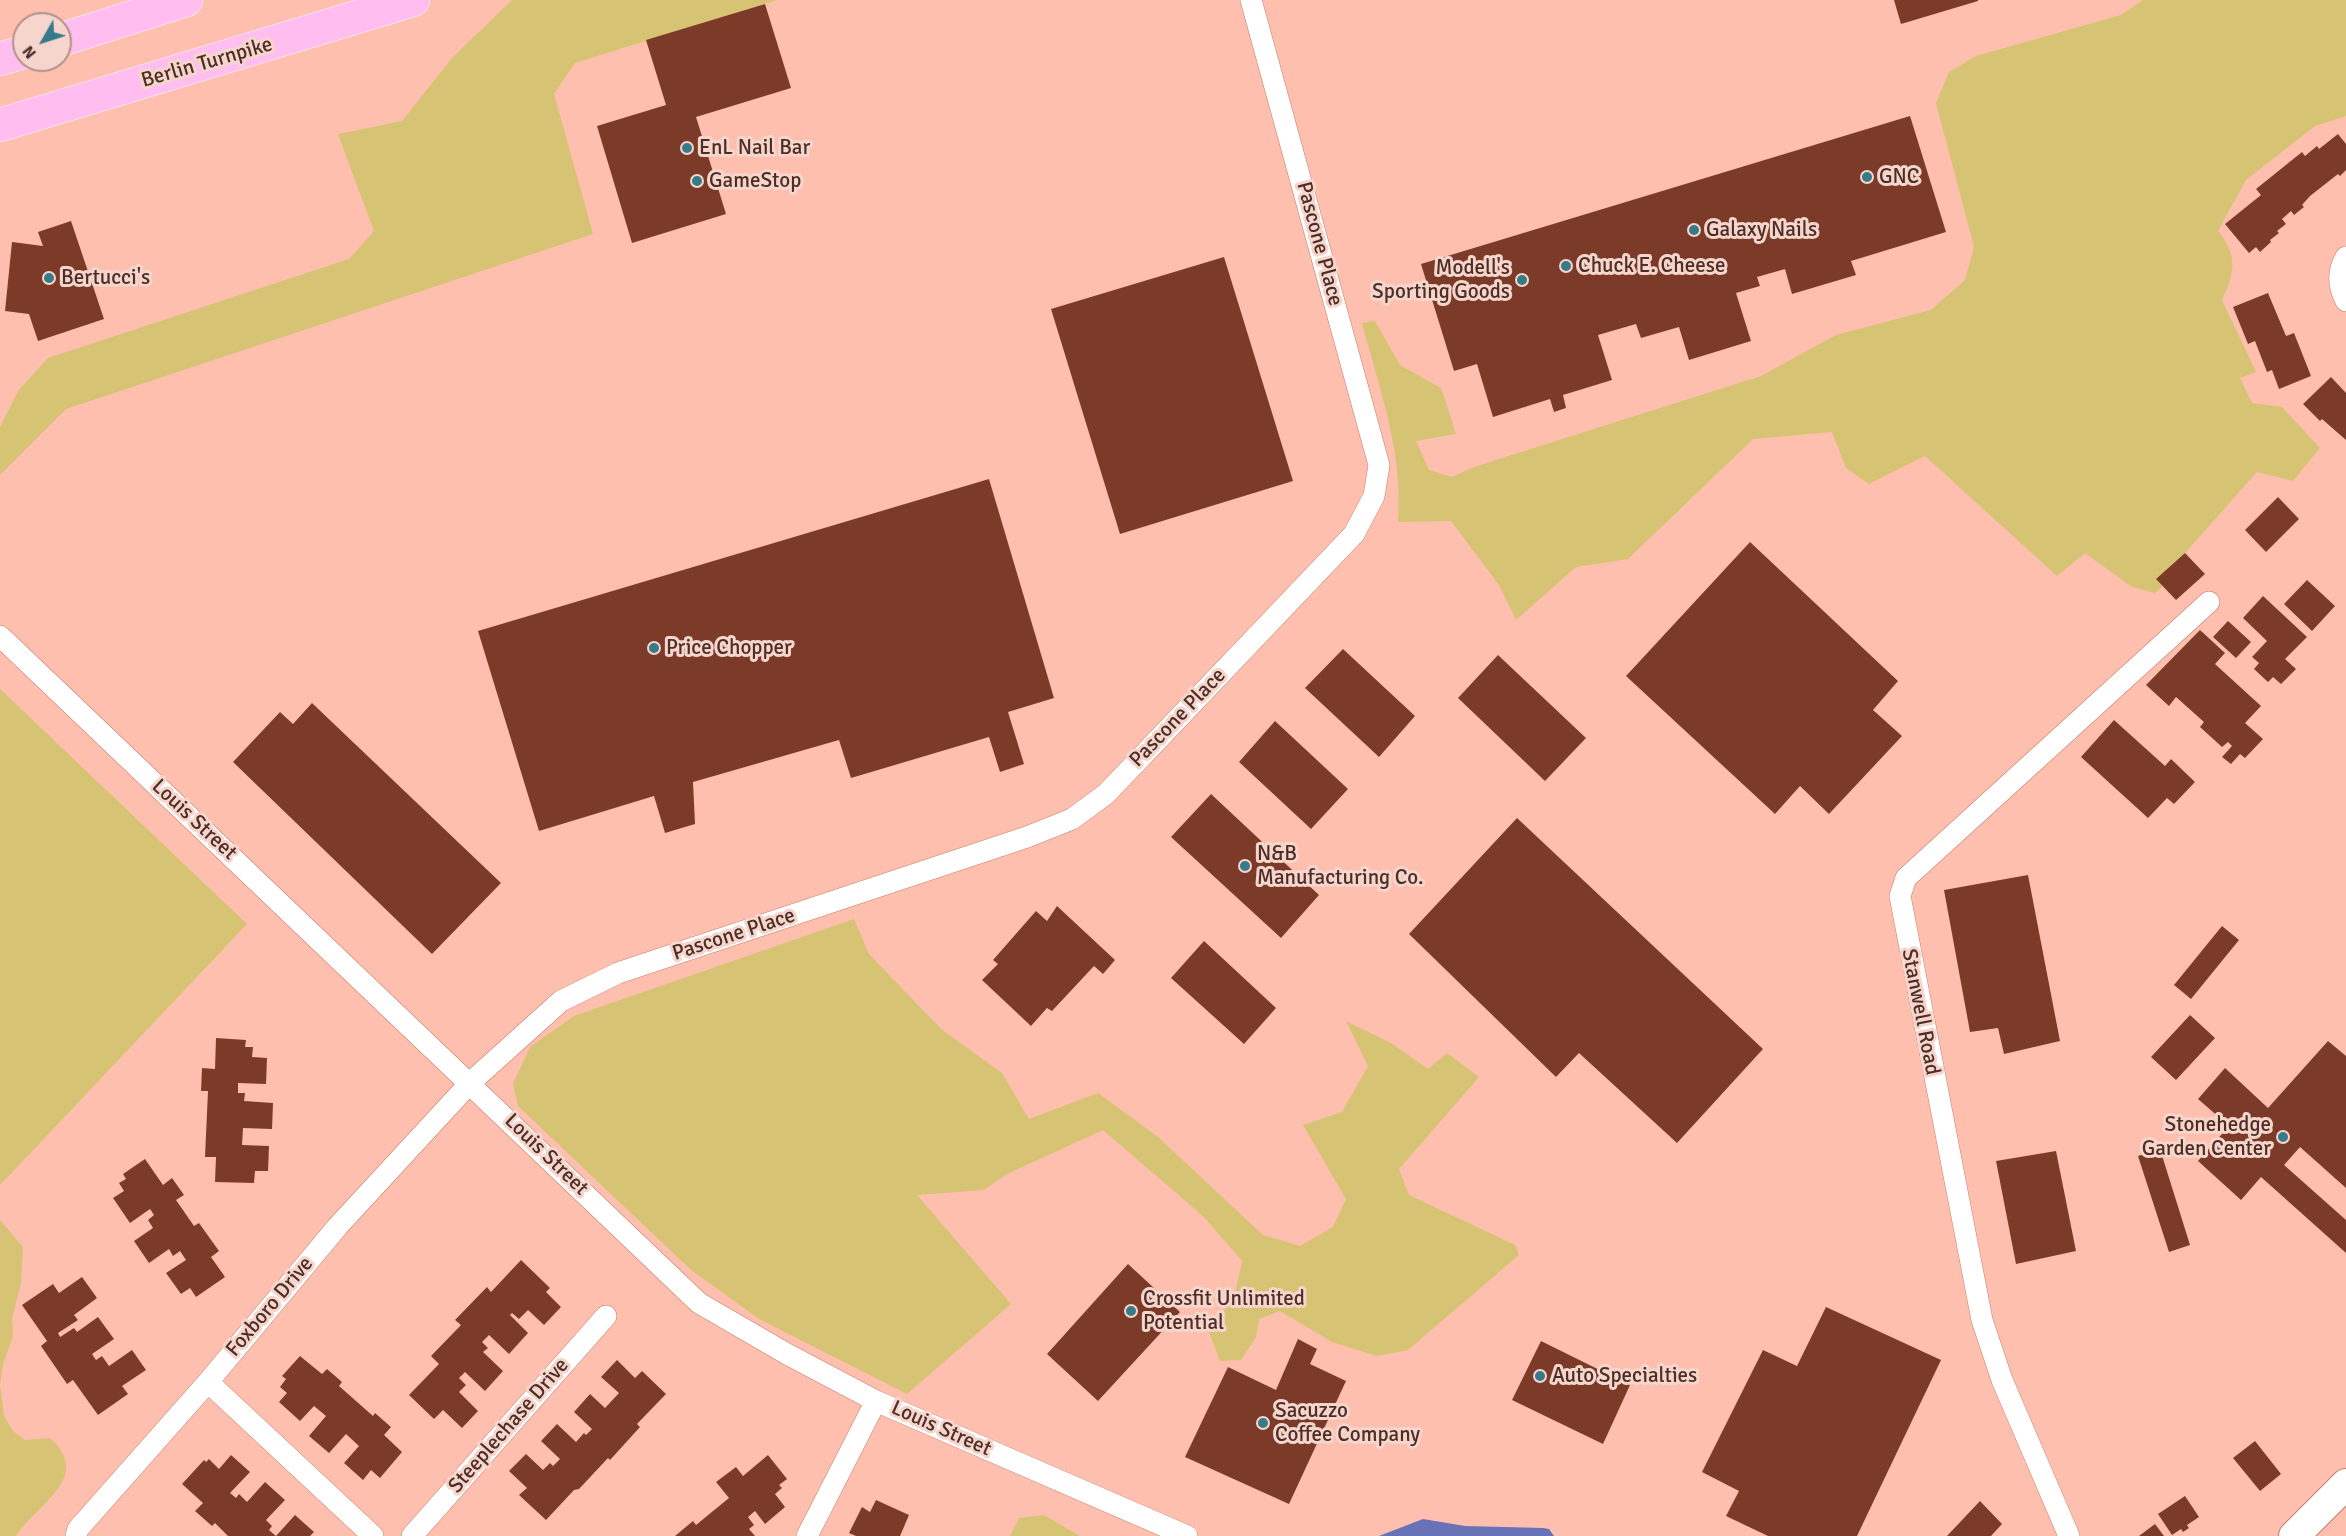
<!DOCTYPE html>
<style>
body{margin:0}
#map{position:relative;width:2346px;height:1536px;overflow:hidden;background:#febfae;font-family:Signika,sans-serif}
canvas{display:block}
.north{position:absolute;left:12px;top:12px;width:60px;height:60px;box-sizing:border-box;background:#f5d5cc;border:2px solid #b2928a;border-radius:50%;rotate:231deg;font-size:16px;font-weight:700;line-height:24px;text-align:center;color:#4d2e26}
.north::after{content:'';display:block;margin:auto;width:21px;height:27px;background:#377a8a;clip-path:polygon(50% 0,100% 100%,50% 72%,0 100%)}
</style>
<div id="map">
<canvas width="2346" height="1536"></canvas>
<div class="north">N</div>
</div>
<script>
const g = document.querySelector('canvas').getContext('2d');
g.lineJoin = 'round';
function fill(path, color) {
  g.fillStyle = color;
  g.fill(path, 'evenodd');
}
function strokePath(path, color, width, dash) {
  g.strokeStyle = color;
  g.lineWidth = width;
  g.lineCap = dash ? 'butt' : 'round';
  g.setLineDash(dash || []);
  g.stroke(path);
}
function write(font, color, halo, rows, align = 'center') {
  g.font = font + ' Signika,sans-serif';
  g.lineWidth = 6;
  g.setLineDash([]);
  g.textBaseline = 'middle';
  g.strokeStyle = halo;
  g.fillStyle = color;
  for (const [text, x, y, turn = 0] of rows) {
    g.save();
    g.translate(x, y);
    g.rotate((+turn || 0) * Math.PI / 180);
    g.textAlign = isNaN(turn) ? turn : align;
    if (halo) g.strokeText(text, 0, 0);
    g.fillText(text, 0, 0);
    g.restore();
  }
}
const green = new Path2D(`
 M 512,0 L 777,0 L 575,63 L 554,94 L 593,234 L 66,409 L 0,475 L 0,427 L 18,391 L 48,358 L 349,259 L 374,231 L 338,134 L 402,121 L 453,57 Z
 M 2143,0 L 2346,0 L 2346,116 L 2315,126 L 2246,180 L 2218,231 C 2238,256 2235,272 2222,300 L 2256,372 L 2240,378 L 2252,403 L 2282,407 L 2320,448 L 2293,481 L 2257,472 L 2185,553 L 2157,579 L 2163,586 L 2155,593 L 2132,587 L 2085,553 L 2057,576 L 1925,456 L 1869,484 L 1846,468 L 1832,432 L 1753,439 L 1628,559 L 1576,567 L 1516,620 L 1499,585 L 1451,521 L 1398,522 C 1404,454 1379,388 1362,323 L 1375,321 L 1400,365 L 1441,388 L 1456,434 L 1416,441 L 1429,470 L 1452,477 L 1474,467 L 1761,376 L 1836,335 L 1931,310 L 1965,280 L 1974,247 L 1936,103 L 1949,72 L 1976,56 L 2121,15 Z
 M 0,689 L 247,924 L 0,1185 Z
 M 854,919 L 869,954 L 941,1029 L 1002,1073 L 1029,1119 L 1098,1093 L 1158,1137 L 1263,1235 L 1300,1246 L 1333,1227 L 1346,1199 L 1303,1125 L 1342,1112 L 1368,1066 L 1346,1021 L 1391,1043 L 1428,1069 L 1447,1053 L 1479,1077 L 1399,1169 L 1409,1195 L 1515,1245 L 1519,1255 L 1408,1350 L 1377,1356 L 1332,1342 L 1280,1311 L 1259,1319 L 1256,1337 L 1241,1360 L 1220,1361 L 1208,1329 L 1234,1299 L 1242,1261 L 1203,1216 L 1103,1130 L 1007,1174 L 984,1190 L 917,1195 L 1011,1304 L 907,1394 L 759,1319 L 690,1269 L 518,1106 L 513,1084 L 530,1047 L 574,1016 Z
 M 0,1220 L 23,1247 L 21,1283 L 12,1318 L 13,1336 L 3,1364 L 0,1385 L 4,1416 L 13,1431 L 25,1440 L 50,1438 C 94,1478 36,1504 16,1536 L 0,1536 Z
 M 1044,1515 L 1080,1536 L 1010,1536 L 1019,1518 Z`);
const water = new Path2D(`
 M 1423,1519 L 1465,1526 L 1543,1528 L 1549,1529 L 1554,1536 L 1379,1536 Z`);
const building = new Path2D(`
 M 1894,0 L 1978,0 L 1978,1 L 1901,24 Z
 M 765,4 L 791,88 L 696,117 L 726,214 L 632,243 L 597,126 L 666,105 L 646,40 Z
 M 1910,116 L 1946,232 L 1851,261 L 1856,275 L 1792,294 L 1785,269 L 1757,277 L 1760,286 L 1736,293 L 1751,341 L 1689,360 L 1679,327 L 1641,338 L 1636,324 L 1598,335 L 1612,380 L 1563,395 L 1566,408 L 1554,412 L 1550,399 L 1493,417 L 1477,364 L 1454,371 L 1421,264 Z
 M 2338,134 L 2346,144 L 2346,170 L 2340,176 L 2338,174 L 2310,196 L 2302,205 L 2304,207 L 2294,215 L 2291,211 L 2282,219 L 2286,224 L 2277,231 L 2279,233 L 2270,240 L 2271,242 L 2260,252 L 2256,247 L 2249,253 L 2225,224 L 2261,195 L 2256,189 L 2302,152 L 2305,156 L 2317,146 L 2319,149 Z
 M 71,221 L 104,319 L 38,341 L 29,314 L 5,311 L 12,242 L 43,246 L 38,232 Z
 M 1224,257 L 1293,481 L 1120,534 L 1051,309 Z
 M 2268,293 L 2286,336 L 2294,333 L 2311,376 L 2279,389 L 2272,370 L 2267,372 L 2255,341 L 2248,344 L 2233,307 Z
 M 2331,377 L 2346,393 L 2346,440 L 2322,419 L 2320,421 L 2303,404 Z
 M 989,479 L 1054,698 L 1008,712 L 1024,764 L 1000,772 L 989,737 L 851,778 L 839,740 L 693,782 L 695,824 L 665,833 L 654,796 L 539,831 L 478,631 Z
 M 2278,497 L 2299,519 L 2266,552 L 2245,530 Z
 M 1750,542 L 1898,681 L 1873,710 L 1902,736 L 1829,814 L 1800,786 L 1775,814 L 1626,676 Z
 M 2185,553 L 2205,574 L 2176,600 L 2156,579 Z
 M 2307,580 L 2335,606 L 2312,631 L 2284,604 Z
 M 2263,596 L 2307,637 L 2285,659 L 2296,669 L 2281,684 L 2273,677 L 2268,682 L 2254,669 L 2259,663 L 2252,657 L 2267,641 L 2243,618 Z
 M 2228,621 L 2251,642 L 2236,658 L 2213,637 Z
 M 2200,630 L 2225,653 L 2215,664 L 2261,706 L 2245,723 L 2263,739 L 2245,758 L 2240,754 L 2231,764 L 2222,757 L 2232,746 L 2228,742 L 2222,747 L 2200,727 L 2204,722 L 2176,697 L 2169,706 L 2146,685 Z
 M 1343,649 L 1415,716 L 1379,757 L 1305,688 Z
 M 1498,655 L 1586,738 L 1545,781 L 1458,698 Z
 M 312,703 L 501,883 L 432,954 L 233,762 L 280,712 L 293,724 Z
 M 2114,720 L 2165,766 L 2171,759 L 2195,782 L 2174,804 L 2167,798 L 2148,818 L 2081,757 Z
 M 1275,721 L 1348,789 L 1311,829 L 1239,762 Z
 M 1211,794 L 1319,895 L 1281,938 L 1171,837 Z
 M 1517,818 L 1763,1049 L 1677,1143 L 1579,1053 L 1556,1077 L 1409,934 Z
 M 2028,875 L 2060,1041 L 2004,1054 L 1998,1028 L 1970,1032 L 1944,890 Z
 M 1057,906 L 1115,960 L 1103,974 L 1094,966 L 1052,1011 L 1047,1008 L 1031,1026 L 982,980 L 998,964 L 993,960 L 1036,911 L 1047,921 Z
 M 2222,926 L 2239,940 L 2191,999 L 2174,985 Z
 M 1204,941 L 1276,1008 L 1244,1044 L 1171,978 Z
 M 2190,1015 L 2215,1038 L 2176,1080 L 2151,1057 Z
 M 216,1038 L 246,1040 L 245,1047 L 253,1047 L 252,1057 L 267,1058 L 266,1084 L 238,1083 L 238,1093 L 245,1093 L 244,1101 L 273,1103 L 272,1129 L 243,1128 L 242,1145 L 269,1146 L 268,1171 L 255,1171 L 254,1183 L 215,1182 L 216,1157 L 205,1157 L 208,1091 L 201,1091 L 202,1068 L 215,1069 Z
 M 2328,1041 L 2346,1056 L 2346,1188 L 2300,1147 L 2284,1165 L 2346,1220 L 2346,1253 L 2261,1177 L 2241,1200 L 2198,1161 L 2229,1126 L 2198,1099 L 2225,1068 L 2268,1108 Z
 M 2160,1149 L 2190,1245 L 2169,1252 L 2138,1156 Z
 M 2056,1151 L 2076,1251 L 2016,1264 L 1996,1161 Z
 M 145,1159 L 163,1185 L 172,1178 L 184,1195 L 176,1200 L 194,1226 L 199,1223 L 219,1251 L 211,1257 L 225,1277 L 196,1297 L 190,1288 L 181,1294 L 166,1273 L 186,1260 L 180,1251 L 173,1256 L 169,1249 L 149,1263 L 134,1241 L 153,1228 L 148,1220 L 154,1215 L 150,1209 L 130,1223 L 113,1198 L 124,1191 L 119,1183 L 126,1179 L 123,1174 Z
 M 521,1260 L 550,1288 L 546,1292 L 561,1307 L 544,1325 L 528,1310 L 519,1319 L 512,1313 L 510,1315 L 528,1333 L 509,1354 L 489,1335 L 482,1342 L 488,1348 L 483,1352 L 503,1371 L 485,1391 L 465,1372 L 459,1378 L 466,1385 L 459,1392 L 478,1411 L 462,1428 L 443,1410 L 434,1419 L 409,1395 L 439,1364 L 431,1356 L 461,1325 L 455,1320 L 487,1287 L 491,1292 Z
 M 1128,1264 L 1180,1312 L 1098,1401 L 1047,1354 Z
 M 82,1277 L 97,1298 L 74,1315 L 78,1320 L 58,1333 L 60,1337 L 74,1328 L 77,1332 L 98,1317 L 114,1339 L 92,1354 L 96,1360 L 102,1356 L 109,1366 L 132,1350 L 146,1370 L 122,1386 L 128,1394 L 98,1415 L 73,1380 L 67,1384 L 41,1346 L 47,1341 L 22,1305 L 53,1284 L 59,1293 Z
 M 1826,1307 L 1941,1360 L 1857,1536 L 1768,1536 L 1726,1516 L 1739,1491 L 1702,1472 L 1763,1350 L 1797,1366 Z
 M 1298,1339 L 1317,1349 L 1310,1364 L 1346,1381 L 1289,1504 L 1185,1457 L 1228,1367 L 1276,1390 Z
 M 1541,1341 L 1630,1385 L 1603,1444 L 1512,1400 Z
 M 300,1356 L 322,1374 L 327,1369 L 342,1382 L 339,1386 L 373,1416 L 375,1413 L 391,1427 L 384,1435 L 402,1452 L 380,1478 L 371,1470 L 363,1480 L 344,1463 L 359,1446 L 346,1434 L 329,1453 L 309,1436 L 326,1416 L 314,1406 L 300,1421 L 279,1402 L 287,1393 L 280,1387 L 286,1379 L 282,1376 Z
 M 617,1360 L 635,1378 L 642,1371 L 666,1394 L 637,1424 L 640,1427 L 610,1460 L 608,1458 L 579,1489 L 574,1490 L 546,1520 L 519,1495 L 527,1488 L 509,1471 L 526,1454 L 543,1470 L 550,1463 L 553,1466 L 560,1459 L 541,1441 L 557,1424 L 576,1442 L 584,1433 L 586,1435 L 592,1429 L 574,1412 L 590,1394 L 605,1408 L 619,1393 L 601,1377 Z
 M 2255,1441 L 2281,1474 L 2260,1491 L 2233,1458 Z
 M 231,1455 L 250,1472 L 230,1493 L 236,1498 L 239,1494 L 247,1502 L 265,1482 L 285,1500 L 266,1520 L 272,1526 L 269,1530 L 276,1536 L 295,1515 L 314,1532 L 310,1536 L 228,1536 L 215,1523 L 212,1526 L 195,1511 L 203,1503 L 182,1484 L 204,1460 L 206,1462 L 209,1459 L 219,1469 Z
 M 768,1455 L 787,1479 L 779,1485 L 782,1488 L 775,1494 L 785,1507 L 765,1524 L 755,1511 L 748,1517 L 754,1525 L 749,1529 L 755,1536 L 675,1536 L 693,1521 L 696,1525 L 729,1498 L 716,1482 L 736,1467 L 743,1476 Z
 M 2185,1496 L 2199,1517 L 2187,1525 L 2189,1528 L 2183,1532 L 2181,1529 L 2172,1535 L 2158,1514 Z
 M 876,1500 L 909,1515 L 900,1536 L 856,1536 L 849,1533 L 862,1507 L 870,1512 Z
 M 1980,1501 L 2002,1524 L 1991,1536 L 1947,1536 Z
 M 2155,1524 L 2164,1536 L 2139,1536 Z`);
const minor = new Path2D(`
 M 2346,257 C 2337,272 2338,286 2346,301
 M 0,636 L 699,1303 L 787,1354 L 876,1401 L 1187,1536
 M 208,1382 L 373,1536
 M 76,1536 L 78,1529 L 208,1382 L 338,1226 L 471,1082 L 561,1001 L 618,973 L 1027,837 L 1072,819 L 1106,794 L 1354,534 L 1374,496 L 1379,465 L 1251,0
 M 412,1536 L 606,1316
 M 807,1536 L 876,1401
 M 2069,1536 L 2002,1380 L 1982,1320 L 1900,896 L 1906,878 L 2209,602`);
const secondary = new Path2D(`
 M 2294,1536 L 2346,1484`);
const trunk = new Path2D(`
 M 60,40 L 186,0
 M 0,59 L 24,52
 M 0,125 L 413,0`);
const markers = [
 [687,148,6,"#377a8a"],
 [1867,177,6,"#377a8a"],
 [697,181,6,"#377a8a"],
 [1694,230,6,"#377a8a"],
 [1566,266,6,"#377a8a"],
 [49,278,6,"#377a8a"],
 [1522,280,6,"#377a8a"],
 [654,648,6,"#377a8a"],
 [1245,866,6,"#377a8a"],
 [2283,1137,6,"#377a8a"],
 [1131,1311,6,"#377a8a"],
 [1540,1376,6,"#377a8a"],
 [1263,1423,6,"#377a8a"]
];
const streetNames = [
 ["Berlin Turnpike",207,63,-16],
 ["Pascone Place",1319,244,75],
 ["Pascone Place",1178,718,-46],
 ["Louis Street",194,820,43],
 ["Pascone Place",734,935,-18],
 ["Stanwell Road",1920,1012,79],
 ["Louis Street",546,1155,44],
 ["Foxboro Drive",270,1307,-50],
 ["Steeplechase Drive",509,1426,-49],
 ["Louis Street",941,1429,24]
];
const poiNames = [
 ["EnL Nail Bar",699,148],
 ["GNC",1879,177],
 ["GameStop",709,181],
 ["Galaxy Nails",1706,230],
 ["Chuck E. Cheese",1578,266],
 ["Modell's",1510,268,"right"],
 ["Sporting Goods",1510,292,"right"],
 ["Bertucci's",61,278],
 ["Price Chopper",666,648],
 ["N&B",1257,854],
 ["Manufacturing Co.",1257,878],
 ["Stonehedge",2271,1125,"right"],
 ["Garden Center",2271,1149,"right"],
 ["Crossfit Unlimited",1143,1299],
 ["Potential",1143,1323],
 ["Auto Specialties",1552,1376],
 ["Sacuzzo",1275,1411],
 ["Coffee Company",1275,1435]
];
fill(green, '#d6c373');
fill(water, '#6772b7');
fill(building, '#7c3b29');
strokePath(minor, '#c57d69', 22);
strokePath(secondary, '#c57d69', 32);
strokePath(trunk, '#fff', 34);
strokePath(minor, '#fff', 21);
strokePath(secondary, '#fff', 30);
strokePath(trunk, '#ffbeef', 33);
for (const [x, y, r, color] of markers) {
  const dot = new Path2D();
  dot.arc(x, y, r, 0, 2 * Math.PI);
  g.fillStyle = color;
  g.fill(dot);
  strokePath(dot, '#f5d5cc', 2);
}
write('21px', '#4d2e26', '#f5d5cc', streetNames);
write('21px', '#4d2e26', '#f5d5cc', poiNames, 'left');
</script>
